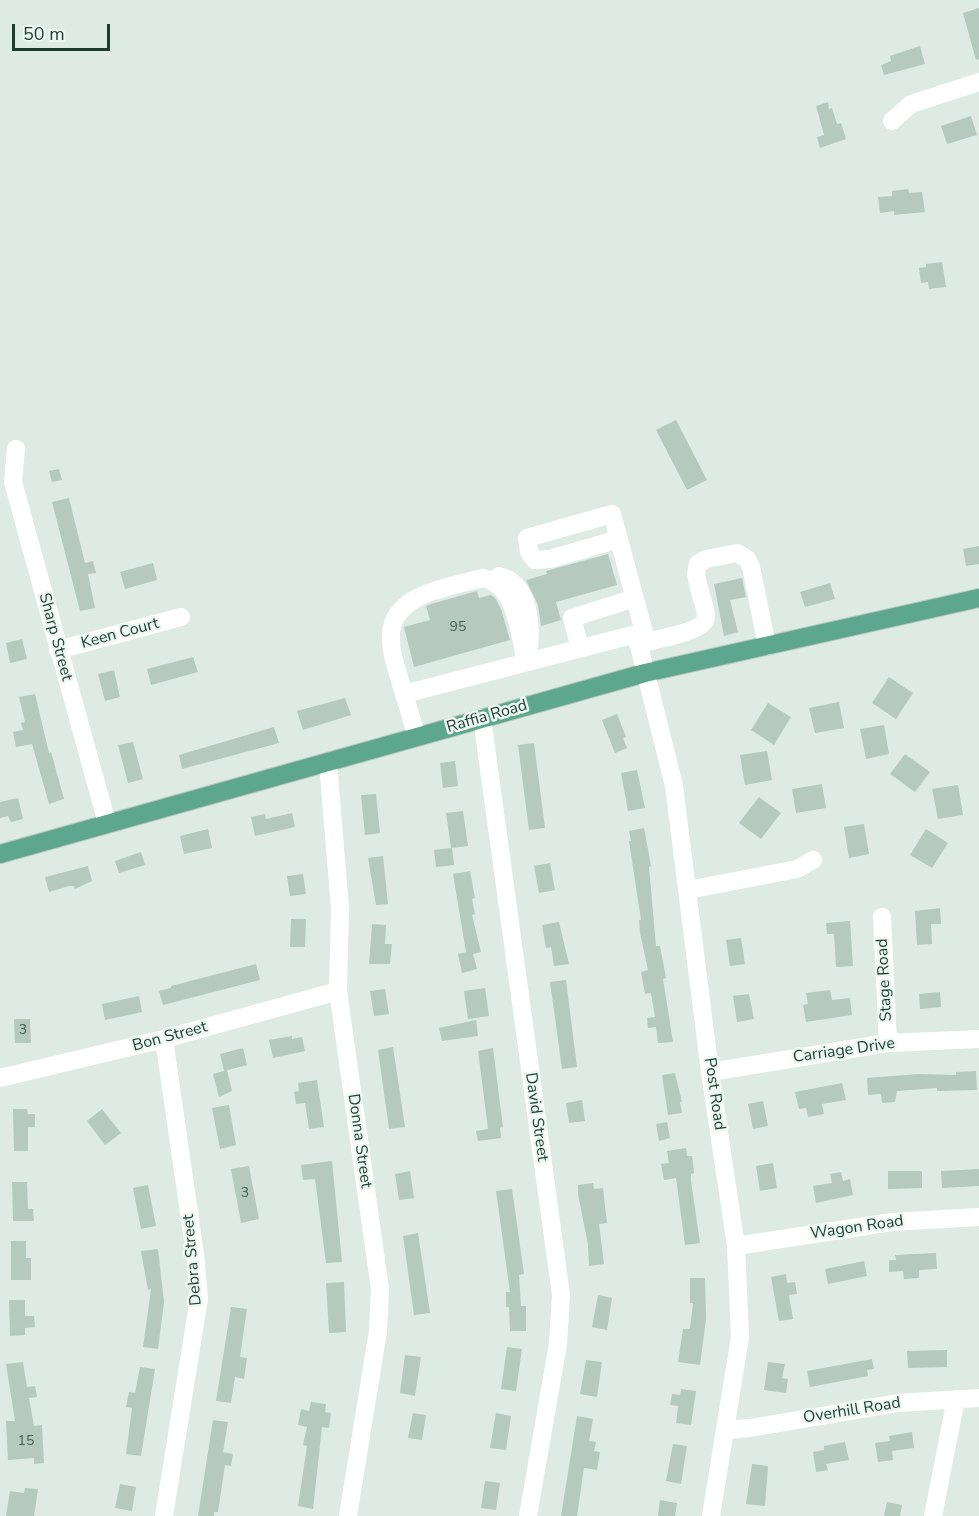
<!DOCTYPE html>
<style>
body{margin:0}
#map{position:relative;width:979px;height:1516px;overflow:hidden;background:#ddebe4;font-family:"Nunito Sans",sans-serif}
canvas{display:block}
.scale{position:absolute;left:12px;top:24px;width:98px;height:27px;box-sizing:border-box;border:3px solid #1d3d31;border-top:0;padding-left:8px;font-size:18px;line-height:21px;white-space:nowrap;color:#1d3d31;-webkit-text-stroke:4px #eef8f2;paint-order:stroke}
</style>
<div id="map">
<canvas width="979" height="1516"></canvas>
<div class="scale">50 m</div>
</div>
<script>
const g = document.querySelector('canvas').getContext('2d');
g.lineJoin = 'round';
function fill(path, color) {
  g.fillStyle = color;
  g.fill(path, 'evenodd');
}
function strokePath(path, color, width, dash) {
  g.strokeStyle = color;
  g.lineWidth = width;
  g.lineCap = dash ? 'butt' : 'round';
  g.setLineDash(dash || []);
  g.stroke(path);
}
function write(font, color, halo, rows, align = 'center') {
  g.font = font + ' "Nunito Sans",sans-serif';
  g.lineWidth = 5;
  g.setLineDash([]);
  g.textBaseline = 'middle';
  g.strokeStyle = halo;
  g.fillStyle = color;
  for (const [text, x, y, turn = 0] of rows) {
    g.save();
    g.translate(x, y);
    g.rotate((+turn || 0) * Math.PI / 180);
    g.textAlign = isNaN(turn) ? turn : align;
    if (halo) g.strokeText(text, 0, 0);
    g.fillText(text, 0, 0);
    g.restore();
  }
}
const building = new Path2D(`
 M 979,8 L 979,59 L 976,60 L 963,13 Z
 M 920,46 L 925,64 L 884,75 L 881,65 L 891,61 L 890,56 Z
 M 828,102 L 829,109 L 832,108 L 837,124 L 841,123 L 846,139 L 820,148 L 817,137 L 824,135 L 816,106 Z
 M 971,116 L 977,135 L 947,144 L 941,126 Z
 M 908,189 L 909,193 L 922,192 L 925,212 L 894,215 L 894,211 L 880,213 L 878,197 L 892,196 L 892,191 Z
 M 942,262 L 946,287 L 929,289 L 928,282 L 921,283 L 919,268 L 926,267 L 926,264 Z
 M 676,420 L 707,480 L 687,490 L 656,430 Z
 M 59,469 L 62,480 L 52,482 L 49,471 Z
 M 69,498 L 85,563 L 93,561 L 96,573 L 88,574 L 95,608 L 80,611 L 52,502 Z
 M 979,546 L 979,564 L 966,566 L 963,549 Z
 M 608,554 L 617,585 L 556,602 L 561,620 L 541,626 L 538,605 L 526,580 L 547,574 L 546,571 Z
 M 153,563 L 157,580 L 125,589 L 120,572 Z
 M 742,578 L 746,597 L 730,600 L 738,632 L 724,636 L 714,584 Z
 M 830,583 L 835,599 L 805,607 L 800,592 Z
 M 477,591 L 479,598 L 491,595 L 495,598 L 501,609 L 510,640 L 414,667 L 404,627 L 430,620 L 426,606 L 431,604 Z
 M 22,639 L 27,659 L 10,663 L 6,643 Z
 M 193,657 L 198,672 L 151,685 L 147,669 Z
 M 114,670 L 120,697 L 105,701 L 98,674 Z
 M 889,677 L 913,693 L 896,719 L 872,703 Z
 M 35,694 L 49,753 L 51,752 L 64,799 L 49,804 L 32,744 L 16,747 L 13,732 L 23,730 L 21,723 L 25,722 L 19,697 Z
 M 345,698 L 351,715 L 303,730 L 297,711 Z
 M 839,702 L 844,728 L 815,733 L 809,708 Z
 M 768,703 L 791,717 L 774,745 L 751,730 Z
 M 617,714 L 626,737 L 623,738 L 627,748 L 615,753 L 602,720 Z
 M 884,725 L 889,754 L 866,759 L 860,729 Z
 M 274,727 L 279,743 L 182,769 L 179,755 Z
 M 133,742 L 143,779 L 128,783 L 118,745 Z
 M 534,743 L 545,828 L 529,830 L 518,745 Z
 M 767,751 L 772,780 L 745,785 L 740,755 Z
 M 905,754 L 930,772 L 915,792 L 890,774 Z
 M 455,761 L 458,786 L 443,788 L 440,763 Z
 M 637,770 L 645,808 L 628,811 L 621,773 Z
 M 822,784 L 826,808 L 796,813 L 792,789 Z
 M 958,785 L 963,815 L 938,819 L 932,789 Z
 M 376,794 L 380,833 L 365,835 L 361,795 Z
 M 759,797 L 781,813 L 761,839 L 739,823 Z
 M 18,798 L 23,819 L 11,822 L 8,816 L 0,818 L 0,802 Z
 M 463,811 L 468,846 L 452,848 L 454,865 L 436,867 L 434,850 L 451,848 L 446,813 Z
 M 292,813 L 295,827 L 255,836 L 251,817 L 265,814 L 266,819 Z
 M 864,824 L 869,854 L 849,858 L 844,827 Z
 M 644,828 L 651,866 L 649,867 L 656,946 L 660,946 L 666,978 L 663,979 L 673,1042 L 658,1043 L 656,1027 L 648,1028 L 647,1018 L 655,1017 L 651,993 L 645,994 L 641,972 L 648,970 L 640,933 L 639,920 L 641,920 L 629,841 L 631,841 L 629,831 Z
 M 208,829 L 212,848 L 184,854 L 180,836 Z
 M 926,829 L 948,843 L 932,868 L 910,855 Z
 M 141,852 L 145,865 L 119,873 L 115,861 Z
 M 383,856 L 388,904 L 376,905 L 368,858 Z
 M 550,863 L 555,890 L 539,893 L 534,866 Z
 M 88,866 L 92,881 L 75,889 L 74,886 L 69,886 L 49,892 L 45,877 Z
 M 470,871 L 475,898 L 472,899 L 475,914 L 472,915 L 481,952 L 473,954 L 477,969 L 462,973 L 458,954 L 466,952 L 453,874 Z
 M 303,874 L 306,894 L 290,896 L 287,876 Z
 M 940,908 L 941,924 L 931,924 L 932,944 L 917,945 L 915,911 Z
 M 291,919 L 306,919 L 305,947 L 290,947 Z
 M 850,921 L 853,966 L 836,967 L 834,934 L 827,934 L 826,923 Z
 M 559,922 L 569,964 L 554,966 L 551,947 L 546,948 L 542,925 Z
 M 372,924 L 386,925 L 385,944 L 392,944 L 390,964 L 369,964 Z
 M 741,938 L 745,964 L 730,966 L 726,940 Z
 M 256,964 L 260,980 L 163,1005 L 159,991 L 171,988 L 171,986 Z
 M 566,980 L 577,1067 L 562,1069 L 550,982 Z
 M 485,988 L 489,1016 L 468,1019 L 464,991 Z
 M 385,989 L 389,1014 L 374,1016 L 370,991 Z
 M 830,990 L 832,1000 L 850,998 L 852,1015 L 806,1022 L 803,1005 L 808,1004 L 806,993 Z
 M 940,992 L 941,1007 L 920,1009 L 919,994 Z
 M 749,994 L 754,1019 L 737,1022 L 733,996 Z
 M 139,996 L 142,1012 L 105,1020 L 102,1004 Z
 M 14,1019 L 30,1019 L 31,1043 L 15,1043 Z
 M 476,1020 L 478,1036 L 442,1041 L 439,1028 Z
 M 292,1036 L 292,1039 L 302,1037 L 305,1051 L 273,1058 L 269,1040 Z
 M 393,1047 L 405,1127 L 389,1129 L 378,1050 Z
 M 243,1048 L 247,1065 L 224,1071 L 220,1054 Z
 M 493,1048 L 503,1127 L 500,1128 L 501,1138 L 478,1141 L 476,1131 L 488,1129 L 478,1051 Z
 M 227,1070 L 232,1091 L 219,1097 L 213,1074 Z
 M 976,1071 L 977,1090 L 937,1091 L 937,1088 L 897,1091 L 895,1102 L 882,1103 L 881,1094 L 868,1095 L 867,1078 L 918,1074 L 956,1075 L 956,1072 Z
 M 675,1073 L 682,1102 L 680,1102 L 682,1113 L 668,1115 L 662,1075 Z
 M 317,1080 L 324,1127 L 309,1129 L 305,1103 L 296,1104 L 294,1092 L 299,1091 L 298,1083 Z
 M 842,1083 L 846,1100 L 822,1104 L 824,1114 L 808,1117 L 806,1108 L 799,1109 L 795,1092 Z
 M 582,1100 L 585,1121 L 569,1123 L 566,1103 Z
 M 763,1101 L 768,1126 L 753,1129 L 748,1104 Z
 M 229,1105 L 236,1145 L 220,1149 L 212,1108 Z
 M 13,1109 L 27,1109 L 28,1114 L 35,1114 L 35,1127 L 28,1127 L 28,1151 L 14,1151 Z
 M 102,1109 L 121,1133 L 105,1145 L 87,1121 Z
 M 667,1122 L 670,1138 L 659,1141 L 656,1124 Z
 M 686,1148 L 687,1156 L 692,1156 L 694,1173 L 691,1174 L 691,1181 L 700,1243 L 685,1245 L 676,1178 L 664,1180 L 661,1164 L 669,1163 L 667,1151 Z
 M 332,1161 L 342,1262 L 326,1263 L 315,1179 L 303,1180 L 301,1165 Z
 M 773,1163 L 777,1188 L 760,1191 L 756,1166 Z
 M 249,1166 L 259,1219 L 241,1223 L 231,1169 Z
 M 979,1169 L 979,1186 L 942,1188 L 941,1171 Z
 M 410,1171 L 414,1198 L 399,1200 L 395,1174 Z
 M 888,1171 L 922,1171 L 922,1188 L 888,1189 Z
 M 841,1172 L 843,1181 L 850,1179 L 853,1195 L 816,1203 L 813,1186 L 832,1183 L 830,1174 Z
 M 12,1182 L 27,1182 L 28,1209 L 33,1209 L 34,1221 L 13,1221 Z
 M 593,1183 L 594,1189 L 603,1188 L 607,1223 L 599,1224 L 604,1264 L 589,1266 L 588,1245 L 578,1194 L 578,1185 Z
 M 148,1185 L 156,1226 L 141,1229 L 133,1188 Z
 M 512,1189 L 524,1274 L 519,1275 L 521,1306 L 526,1306 L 526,1331 L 510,1331 L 509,1307 L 506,1307 L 506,1292 L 510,1292 L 496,1191 Z
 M 418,1233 L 430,1313 L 414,1315 L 403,1236 Z
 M 11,1241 L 26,1241 L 26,1258 L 31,1258 L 31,1280 L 11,1280 Z
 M 158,1249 L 164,1302 L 158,1349 L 143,1347 L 151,1289 L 148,1290 L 141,1251 Z
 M 936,1253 L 937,1269 L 919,1270 L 919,1278 L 904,1279 L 903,1271 L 889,1272 L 889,1260 L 896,1260 L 895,1255 Z
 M 864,1261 L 867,1276 L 828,1284 L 825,1269 Z
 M 786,1274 L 787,1283 L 795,1282 L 797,1294 L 789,1295 L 793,1319 L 779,1321 L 771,1277 Z
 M 690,1278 L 705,1278 L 706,1319 L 700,1365 L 678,1362 L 683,1329 L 690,1329 L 693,1303 L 690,1303 Z
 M 344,1282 L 346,1332 L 329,1333 L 326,1283 Z
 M 598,1295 L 612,1298 L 607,1330 L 592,1327 Z
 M 9,1300 L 25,1300 L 25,1316 L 34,1316 L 35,1327 L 25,1328 L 25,1335 L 10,1336 Z
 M 231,1307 L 247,1309 L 240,1357 L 247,1358 L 244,1379 L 235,1377 L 231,1403 L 216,1401 Z
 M 507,1347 L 522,1349 L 516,1391 L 501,1389 Z
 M 947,1350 L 947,1367 L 908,1368 L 907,1351 Z
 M 405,1355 L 421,1357 L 415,1396 L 400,1393 Z
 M 872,1359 L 874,1369 L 867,1370 L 868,1376 L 810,1387 L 807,1371 Z
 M 586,1360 L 602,1362 L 597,1397 L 580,1394 Z
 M 23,1362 L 27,1387 L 35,1386 L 37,1397 L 29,1398 L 34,1426 L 42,1425 L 44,1463 L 34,1464 L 34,1458 L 8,1460 L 6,1421 L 15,1421 L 6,1364 Z
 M 768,1362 L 785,1364 L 782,1378 L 788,1379 L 786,1393 L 764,1390 Z
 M 140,1367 L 155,1369 L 141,1456 L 126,1454 L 132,1408 L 126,1407 L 129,1392 L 135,1393 Z
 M 681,1389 L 696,1391 L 691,1425 L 676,1423 L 678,1406 L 670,1405 L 672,1394 L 680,1395 Z
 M 311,1402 L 326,1404 L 325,1412 L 331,1413 L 329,1428 L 322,1427 L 313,1509 L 298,1506 L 307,1446 L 303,1445 L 307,1427 L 298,1425 L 301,1409 L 309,1411 Z
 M 413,1413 L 426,1415 L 422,1440 L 408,1438 Z
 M 496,1413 L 511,1416 L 506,1450 L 490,1448 Z
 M 577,1416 L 593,1419 L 589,1441 L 596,1442 L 594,1451 L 600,1452 L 597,1470 L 584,1468 L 577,1516 L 561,1516 Z
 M 213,1420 L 228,1422 L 223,1452 L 233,1454 L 231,1466 L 225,1465 L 218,1512 L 214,1512 L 214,1516 L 198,1516 Z
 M 912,1432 L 914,1448 L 892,1451 L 893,1460 L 878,1462 L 875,1443 L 890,1441 L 889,1436 Z
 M 845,1442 L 849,1460 L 826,1464 L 828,1470 L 816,1472 L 813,1452 L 824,1450 L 824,1446 Z
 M 673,1444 L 687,1446 L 681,1484 L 666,1481 Z
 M 752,1464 L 768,1466 L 765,1506 L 746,1504 Z
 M 485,1481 L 500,1483 L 496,1510 L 481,1508 Z
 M 120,1484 L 136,1487 L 132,1511 L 115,1508 Z
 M 25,1488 L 38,1489 L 34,1516 L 6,1516 L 10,1491 L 24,1493 Z
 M 660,1500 L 677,1503 L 675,1516 L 658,1516 Z
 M 887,1502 L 902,1505 L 900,1516 L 884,1516 Z`);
const minor = new Path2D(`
 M 892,121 L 911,104 L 979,82
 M 16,449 L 13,482 L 107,823
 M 619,539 L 550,559 L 535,560 L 529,552 L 527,538 L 612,514 L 644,632 L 636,634
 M 499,576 C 531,583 532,629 528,654
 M 638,644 C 651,640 700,633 705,620 C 708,613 702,600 700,592 C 698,582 694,574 698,564 L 706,559 L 737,553 L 747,559 L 751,567 L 767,646
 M 580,648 L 572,618 L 635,598
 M 58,650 L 181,617
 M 404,694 C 399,675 390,654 391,635 C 392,593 453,586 483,578 C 517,585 519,634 526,662
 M 482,718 L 561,1295 L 558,1344 L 528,1516
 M 417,737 L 404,694 L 636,634 L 674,786 L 710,1072 L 736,1246 L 740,1337 L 711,1516
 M 328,763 L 340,908 L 338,991 L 380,1289 L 378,1331 L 348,1516
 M 688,890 L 797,869 L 813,860
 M 882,917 L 888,1043
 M 710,1072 L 888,1043 L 979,1039
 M 0,1078 L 164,1039 L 338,991
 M 736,1246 L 892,1222 L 979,1217
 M 726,1430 L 750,1428 L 898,1403 L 979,1398
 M 164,1516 L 199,1298 L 195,1254 L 164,1039
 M 933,1516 L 956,1399`);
const major = new Path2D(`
 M 0,854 L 645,673 L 979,598`);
const numberNames = [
 ["95",458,628],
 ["3",23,1031],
 ["3",245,1194],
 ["15",26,1442]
];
const streetNames = [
 ["Keen Court",120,634,-15],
 ["Sharp Street",55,637,75],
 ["Raffia Road",487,717,-16],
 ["Stage Road",885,980,-93],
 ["Bon Street",170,1037,-15],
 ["Carriage Drive",844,1051,-8],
 ["Post Road",714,1094,82],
 ["David Street",536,1117,82],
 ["Donna Street",359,1141,82],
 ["Wagon Road",857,1228,-8],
 ["Debra Street",193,1260,-95],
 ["Overhill Road",852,1411,-9]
];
fill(building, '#b5c9bf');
strokePath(major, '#bbc5c1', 20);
strokePath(minor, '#fff', 18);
strokePath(major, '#5ca78d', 18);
write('14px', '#436054', null, numberNames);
write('16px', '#1d3d31', '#eef8f2', streetNames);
</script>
